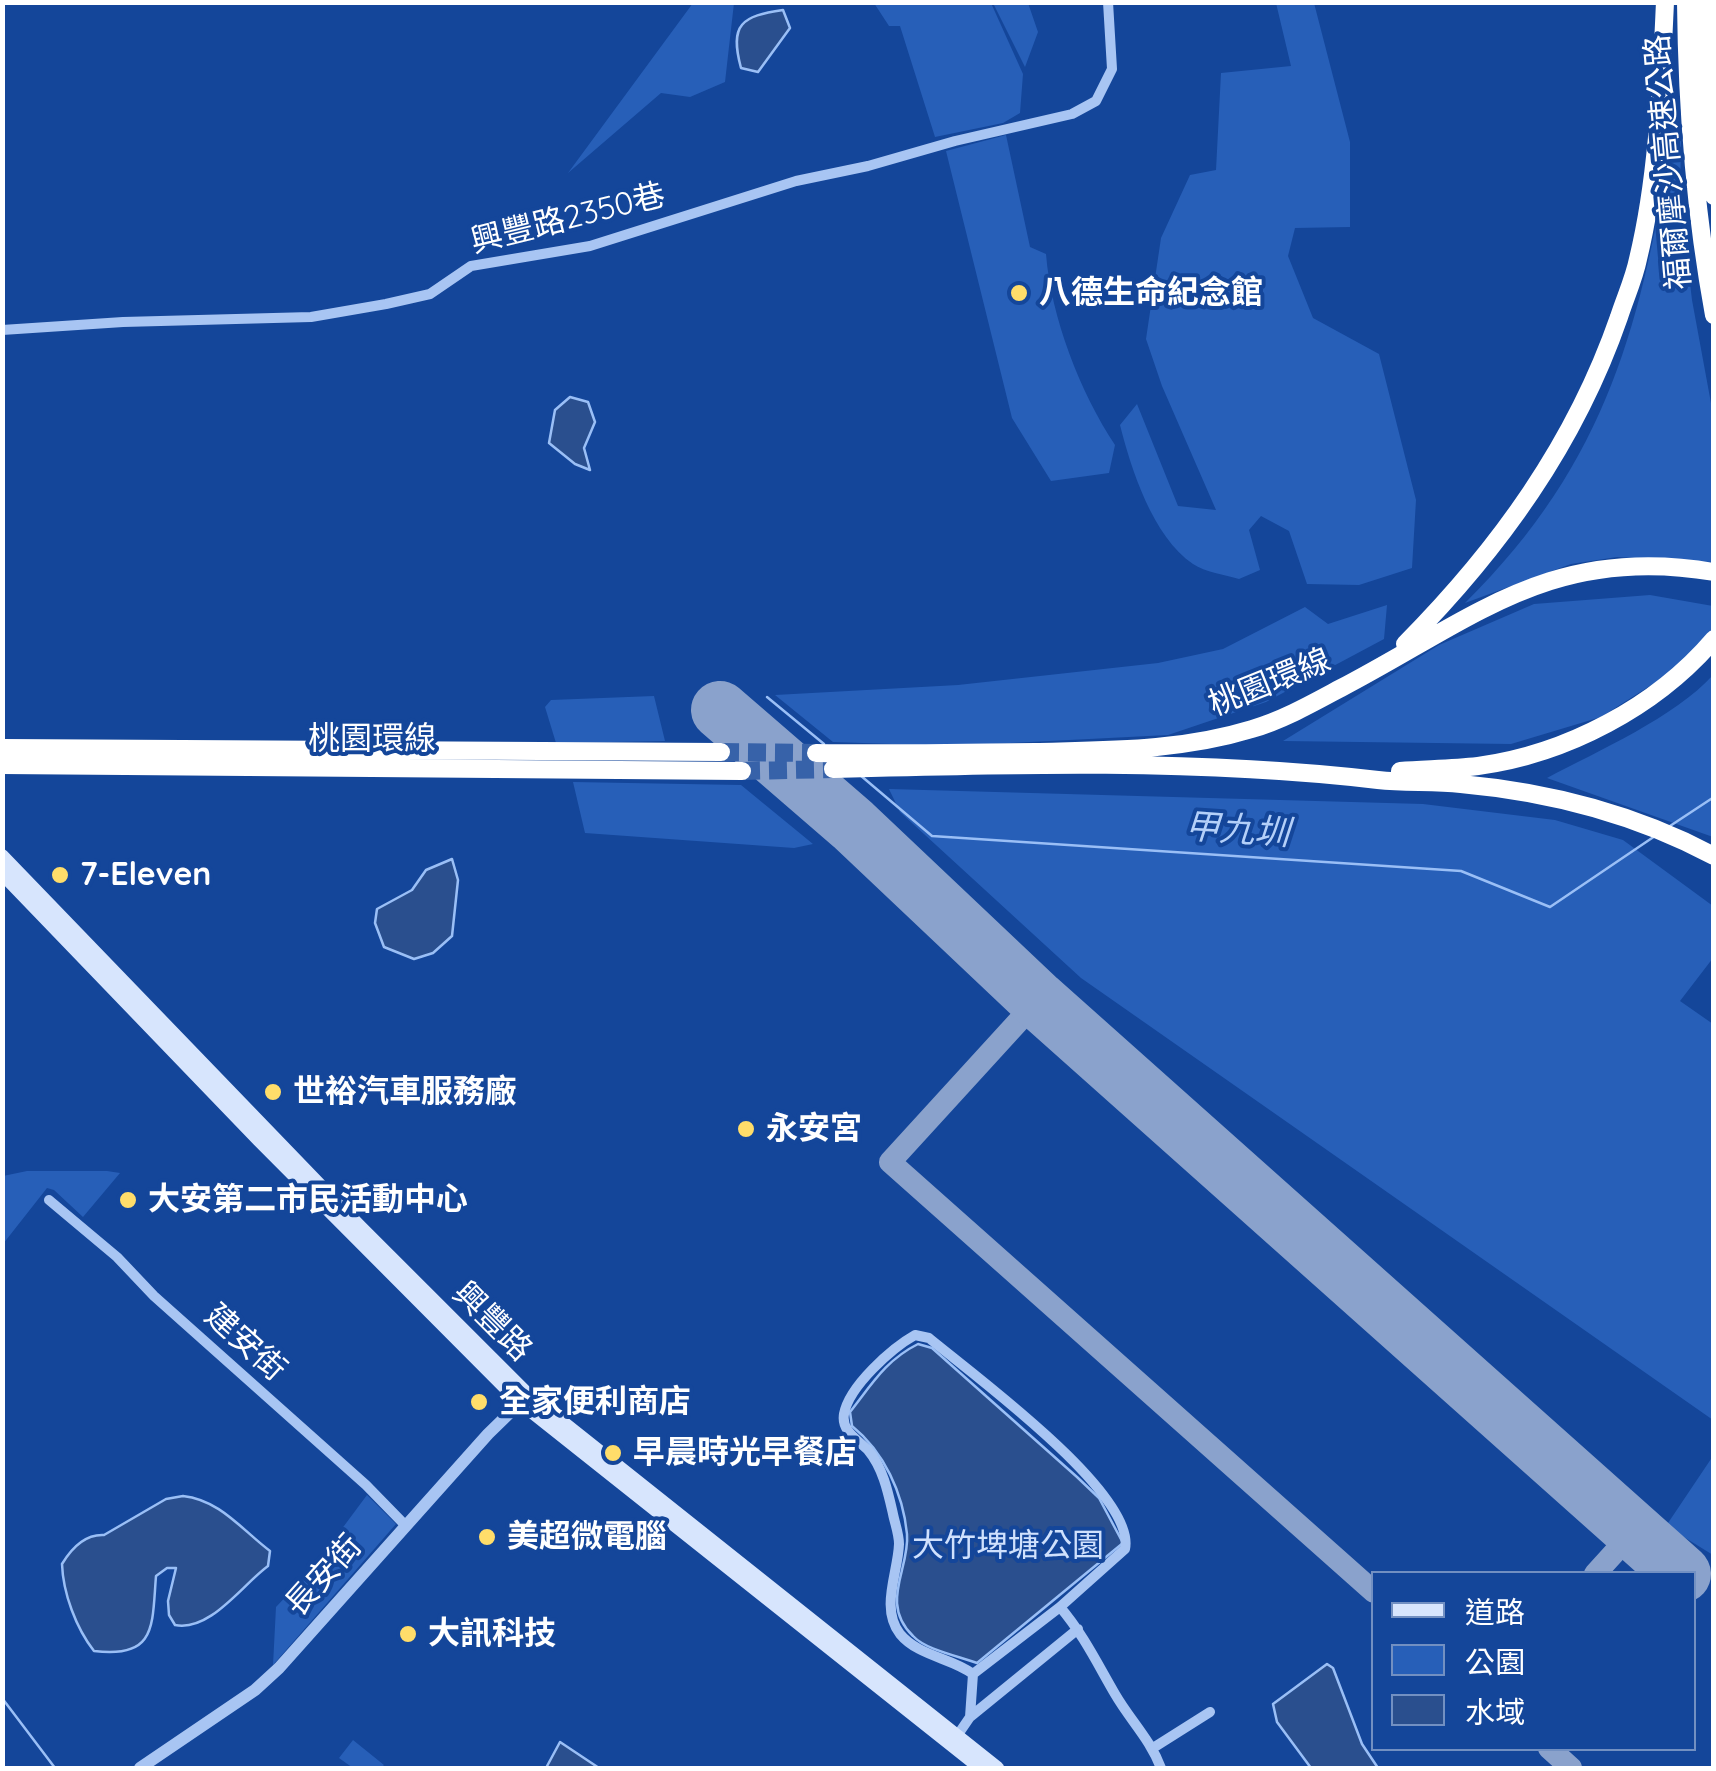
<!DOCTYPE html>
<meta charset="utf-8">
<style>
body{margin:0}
#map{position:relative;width:1716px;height:1771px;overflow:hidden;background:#14469a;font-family:Quicksand,"Noto Sans TC",sans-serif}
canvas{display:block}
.frame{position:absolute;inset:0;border:5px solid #fff;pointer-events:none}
.legend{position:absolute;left:1371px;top:1571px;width:325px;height:180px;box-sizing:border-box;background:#14469a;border:2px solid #7290c2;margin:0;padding:12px 18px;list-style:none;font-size:30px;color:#fff}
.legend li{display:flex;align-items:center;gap:20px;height:50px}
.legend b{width:50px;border:2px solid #7290c2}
</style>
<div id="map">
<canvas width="1716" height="1771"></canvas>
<div class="frame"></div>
<ul class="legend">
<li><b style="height:12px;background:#d7e5fd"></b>道路</li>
<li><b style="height:28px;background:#275fb8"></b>公園</li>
<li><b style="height:28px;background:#2a4f8e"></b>水域</li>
</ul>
</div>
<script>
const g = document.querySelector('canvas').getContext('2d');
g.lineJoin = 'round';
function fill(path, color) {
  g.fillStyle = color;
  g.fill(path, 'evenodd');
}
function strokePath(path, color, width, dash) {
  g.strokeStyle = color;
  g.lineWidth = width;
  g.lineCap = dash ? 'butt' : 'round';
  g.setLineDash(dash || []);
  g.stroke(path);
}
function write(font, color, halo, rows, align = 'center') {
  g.font = font + ' Quicksand,"Noto Sans TC",sans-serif';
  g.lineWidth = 8;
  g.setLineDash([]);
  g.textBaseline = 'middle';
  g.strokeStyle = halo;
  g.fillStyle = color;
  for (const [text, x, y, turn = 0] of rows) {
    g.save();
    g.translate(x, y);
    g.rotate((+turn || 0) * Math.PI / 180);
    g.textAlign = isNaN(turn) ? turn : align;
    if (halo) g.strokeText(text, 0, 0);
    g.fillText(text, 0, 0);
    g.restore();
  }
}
const green = new Path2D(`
 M 693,3 L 734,3 L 725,82 L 690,97 L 661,93 L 568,173 Z
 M 874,3 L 991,3 L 1023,74 L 1020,113 L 1003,123 L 935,137 L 900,26 L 889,26 Z
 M 993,3 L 1028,3 L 1038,32 L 1025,67 Z
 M 1276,3 L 1314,3 L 1350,142 L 1350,227 L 1295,228 L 1288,256 L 1313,318 L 1379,354 L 1416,500 L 1412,568 L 1359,585 L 1307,584 L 1289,531 L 1261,516 L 1249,530 L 1260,570 L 1239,579 C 1225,575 1205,572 1193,564 C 1153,537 1131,469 1120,425 L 1137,404 L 1178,506 L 1216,510 L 1162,386 L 1146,339 L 1161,238 L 1190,175 L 1216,170 L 1221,73 L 1291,66 Z
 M 1673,129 L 1681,138 L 1680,198 L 1692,300 L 1713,414 L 1713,562 L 1617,557 L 1571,564 L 1465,603 C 1609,461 1642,321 1673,129 Z
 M 1006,135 L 1030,247 L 1046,254 C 1051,317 1080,392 1115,445 L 1109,473 L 1051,481 L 1012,418 L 946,151 Z
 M 1650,595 L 1713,606 L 1713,637 L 1700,654 L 1601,717 L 1511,744 L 1283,741 L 1439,645 L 1534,604 Z
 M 1387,605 L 1384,639 L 1266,702 L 1168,735 L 951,746 L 833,742 L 775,695 L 958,685 L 1158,663 L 1223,649 L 1305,607 L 1328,624 Z
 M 1713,675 L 1713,837 L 1547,778 C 1598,751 1675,717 1713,675 Z
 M 654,696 L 665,741 L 556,743 L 545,707 L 551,700 Z
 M 573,782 L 741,785 L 813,844 L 794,848 L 585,833 Z
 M 889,789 L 1423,804 L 1555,820 L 1623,840 L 1713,906 L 1713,958 L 1680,1001 L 1713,1024 L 1713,1420 L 1081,978 L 900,812 Z
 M 27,1171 L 107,1171 L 120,1173 L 83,1217 L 54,1190 L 47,1188 L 3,1244 L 3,1176 Z
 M 1713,1456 L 1713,1555 L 1666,1526 Z
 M 367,1495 L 396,1524 L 273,1665 L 276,1607 L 312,1569 Z
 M 353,1740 L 384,1765 L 381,1768 L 353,1768 L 339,1758 Z`);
const water = new Path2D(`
 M 783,10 L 790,28 L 758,72 L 741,68 C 729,24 742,16 783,10 Z
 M 570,397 L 588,402 L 595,422 L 584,448 L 590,470 L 575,464 L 549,443 L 555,410 Z
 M 452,859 L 458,880 L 452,936 L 433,953 L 414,959 L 384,947 L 375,923 L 377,909 L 412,890 L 426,870 Z
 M 918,1344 L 932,1348 L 1077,1477 L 1099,1498 L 1123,1543 L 977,1663 C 958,1656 926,1650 913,1636 C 879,1603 910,1569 907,1534 C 903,1493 884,1452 852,1426 L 850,1412 C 872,1384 886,1360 918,1344 Z
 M 183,1496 C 220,1500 242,1530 270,1551 L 268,1566 C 242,1585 210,1632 175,1625 L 169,1615 L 168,1601 L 176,1568 L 167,1568 L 156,1576 C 152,1625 157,1659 94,1651 C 76,1628 63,1593 62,1564 C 71,1549 85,1534 104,1535 L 166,1499 Z
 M 1327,1664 L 1333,1668 L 1362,1744 L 1378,1768 L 1311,1768 L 1277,1722 L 1273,1704 Z
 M 560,1742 L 599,1768 L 546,1768 Z`);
const stream = new Path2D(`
 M 767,697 L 824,744
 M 860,775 L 932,836 L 1461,871 L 1550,907 L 1655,836
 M 1670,826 L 1714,797
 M 2,1698 L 55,1768`);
const taxiway = new Path2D(`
 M 1038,1000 L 890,1162 L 1374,1592
 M 1595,1574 L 1634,1531
 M 1549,1748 L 1571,1768`);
const runway = new Path2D(`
 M 720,710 L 853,825 L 1038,1000 L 1682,1574`);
const motorwayTunnel = new Path2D(`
 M 721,752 L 816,753
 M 742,771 L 833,769`);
const minor = new Path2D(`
 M 2,330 L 123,322 L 311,317 L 386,304 L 430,294 L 471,266 L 590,246 L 796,181 L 868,166 L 955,141 L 1072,114 L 1096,101 L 1112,69 L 1108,2
 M 49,1200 L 117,1257 L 154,1296 L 366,1485 L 406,1526
 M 1060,1607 C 1083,1634 1097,1663 1115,1694 C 1130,1720 1150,1739 1161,1768
 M 970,1717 L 1078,1629
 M 957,1736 L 970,1717 L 973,1674 L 1060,1607 L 1125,1549 C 1137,1494 972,1374 929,1338 L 915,1335 C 892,1348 849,1386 844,1414 C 841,1431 857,1439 868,1450 C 883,1468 888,1492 893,1514 C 895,1524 899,1534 899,1544 C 898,1573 880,1608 900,1634 C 918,1656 952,1658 973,1674
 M 1153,1748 L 1210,1712`);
const tertiary = new Path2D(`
 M 140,1768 L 255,1690 L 279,1668 L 488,1434 L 526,1397`);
const secondary = new Path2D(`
 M 2,856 L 359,1226 L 528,1395 L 997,1768
 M 2,873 L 259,1140 L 520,1402 L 981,1768`);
const motorway = new Path2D(`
 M 1686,2 C 1687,107 1695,212 1714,315
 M 1703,2 L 1704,90 L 1714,196
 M 1405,644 C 1499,549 1575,444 1619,317 C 1625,298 1634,279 1638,259 C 1658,176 1661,88 1665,2
 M 2,748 L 721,752
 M 816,753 C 889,754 962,753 1035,752 C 1109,750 1180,751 1252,729 C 1283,720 1313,703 1341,688 C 1473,619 1552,544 1714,572
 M 2,765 L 742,771
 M 833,769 C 1012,764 1200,759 1378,780 C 1405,783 1433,781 1461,784 C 1550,792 1635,814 1714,856
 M 1400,771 C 1426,769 1452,769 1478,766 C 1566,754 1656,707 1714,639`);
const markers = [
 [1019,293,10,"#ffdd6a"],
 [60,875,10,"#ffdd6a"],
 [273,1092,10,"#ffdd6a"],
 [746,1129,10,"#ffdd6a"],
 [128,1200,10,"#ffdd6a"],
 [479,1402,10,"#ffdd6a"],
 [613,1453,10,"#ffdd6a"],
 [487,1537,10,"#ffdd6a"],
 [408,1634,10,"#ffdd6a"]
];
const streetNames = [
 ["福爾摩沙高速公路",1669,162,-95],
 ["興豐路2350巷",568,219,-14],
 ["桃園環線",1270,683,-22],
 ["桃園環線",372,739],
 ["興豐路",492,1322,45],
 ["建安街",245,1343,42],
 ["長安街",324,1576,-48]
];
const poiNames = [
 ["八德生命紀念館",1039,293],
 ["7-Eleven",80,875],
 ["世裕汽車服務廠",293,1092],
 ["永安宮",766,1129],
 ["大安第二市民活動中心",148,1200],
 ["全家便利商店",499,1402],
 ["早晨時光早餐店",633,1453],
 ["美超微電腦",507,1537],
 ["大訊科技",428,1634]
];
const parkNames = [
 ["大竹埤塘公園",1008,1546]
];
const waterNames = [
 ["甲九圳",1237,831,4]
];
fill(green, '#275fb8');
fill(water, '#2a4f8e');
strokePath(water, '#9abff6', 2.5);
strokePath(stream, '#9abff6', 2.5);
strokePath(taxiway, '#8aa2cc', 22);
strokePath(runway, '#8aa2cc', 58);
strokePath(motorwayTunnel, '#3762a9', 18, [18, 9]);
strokePath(minor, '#a8c5f3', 10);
strokePath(tertiary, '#a8c5f3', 12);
strokePath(secondary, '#d7e5fd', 14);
strokePath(motorway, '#fff', 18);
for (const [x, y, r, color] of markers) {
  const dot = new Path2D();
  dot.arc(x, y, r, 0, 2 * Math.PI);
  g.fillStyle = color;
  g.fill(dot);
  strokePath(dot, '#14469a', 4);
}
write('32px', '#fff', '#14469a', streetNames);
write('bold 32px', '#fff', '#14469a', poiNames, 'left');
write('32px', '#d0e1fd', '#14469a', parkNames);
write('italic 35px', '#b4d0f9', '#14469a', waterNames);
</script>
